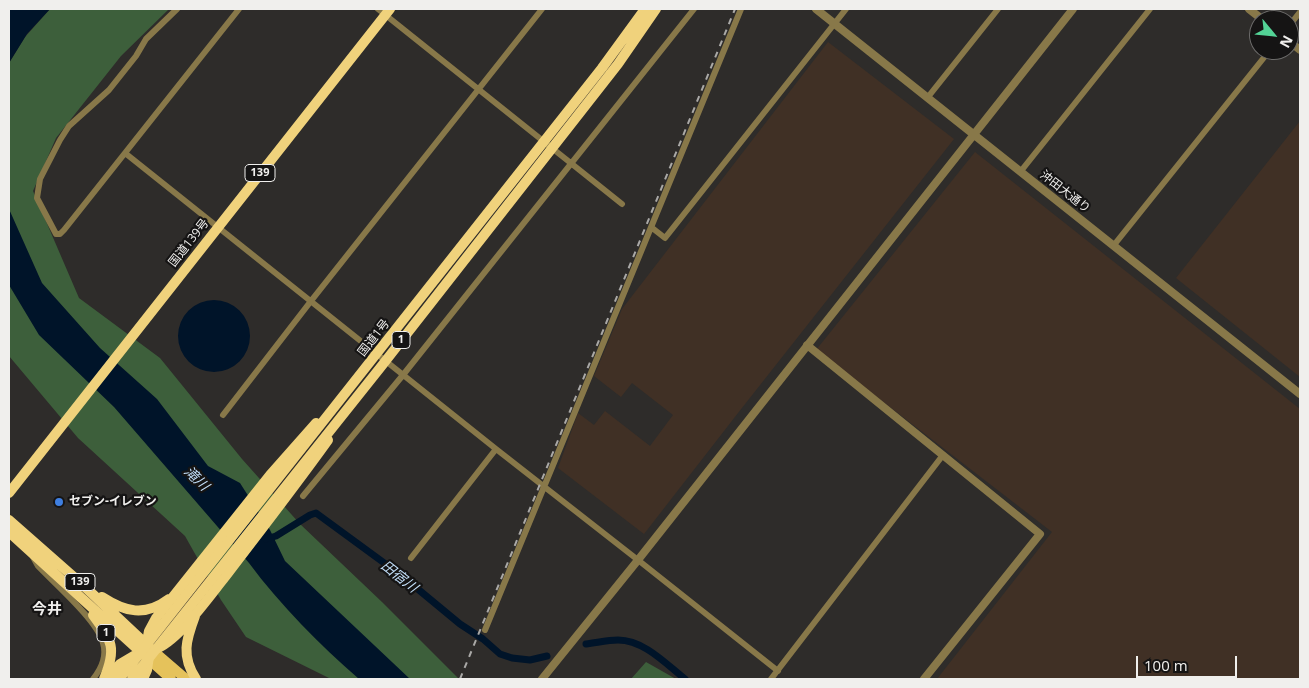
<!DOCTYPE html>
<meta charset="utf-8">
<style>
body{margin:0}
#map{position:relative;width:1309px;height:688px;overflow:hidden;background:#2e2c2a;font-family:"Open Sans",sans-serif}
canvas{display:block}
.frame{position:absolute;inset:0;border:10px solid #f0efed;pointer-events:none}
.north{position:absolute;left:1249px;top:10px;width:50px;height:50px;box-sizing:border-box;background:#151414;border:1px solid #6d6c6b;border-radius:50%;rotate:118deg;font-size:14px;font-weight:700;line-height:20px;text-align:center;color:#f0efed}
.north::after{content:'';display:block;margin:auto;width:18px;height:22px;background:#53d396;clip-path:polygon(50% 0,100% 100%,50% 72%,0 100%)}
.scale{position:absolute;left:1136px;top:656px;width:101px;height:22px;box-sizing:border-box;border:2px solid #f0efed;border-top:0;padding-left:6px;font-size:15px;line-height:18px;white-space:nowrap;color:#f0efed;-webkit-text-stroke:4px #151414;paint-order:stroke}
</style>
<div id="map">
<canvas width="1309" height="688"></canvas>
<div class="frame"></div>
<div class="north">N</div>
<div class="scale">100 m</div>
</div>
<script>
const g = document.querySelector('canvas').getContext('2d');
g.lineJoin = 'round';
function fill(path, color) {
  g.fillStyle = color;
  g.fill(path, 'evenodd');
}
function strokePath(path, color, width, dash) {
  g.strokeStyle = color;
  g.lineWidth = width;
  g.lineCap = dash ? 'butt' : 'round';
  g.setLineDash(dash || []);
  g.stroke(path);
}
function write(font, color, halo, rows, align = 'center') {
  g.font = font + ' "Open Sans","Noto Sans JP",sans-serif';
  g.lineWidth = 4.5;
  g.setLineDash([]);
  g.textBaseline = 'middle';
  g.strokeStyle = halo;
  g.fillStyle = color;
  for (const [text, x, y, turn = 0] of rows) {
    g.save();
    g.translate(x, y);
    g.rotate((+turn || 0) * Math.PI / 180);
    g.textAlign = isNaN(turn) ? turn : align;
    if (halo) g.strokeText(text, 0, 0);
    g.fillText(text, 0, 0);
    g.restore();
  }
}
const industrial = new Path2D(`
 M 828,42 L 954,139 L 738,413 L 644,534 L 558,468 L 578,413 L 594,425 L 605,411 L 650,446 L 673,415 L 632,383 L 621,397 L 594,376 L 622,309 Z
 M 1300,121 L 1300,377 L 1176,278 Z
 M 975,152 L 1300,409 L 1300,679 L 937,679 L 1052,532 L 816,350 Z`);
const green = new Path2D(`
 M 50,9 L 169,9 L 121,56 L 56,138 L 33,191 L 79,298 L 160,358 L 242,459 L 300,524 L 382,602 L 459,679 L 331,679 L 246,637 L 221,600 L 185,536 L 78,438 L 9,356 L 9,63 L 25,37 Z
 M 646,662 L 676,679 L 631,679 Z`);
const water = new Path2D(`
 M 9,9 L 50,9 L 27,34 L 9,63 Z
 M 9,209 L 42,283 L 100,348 L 157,399 L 208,466 L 240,483 L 270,530 L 285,561 L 410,679 L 359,679 C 319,644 281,606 249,563 L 114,407 L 39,335 L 9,285 Z
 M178 336a36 36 0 1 1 72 0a36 36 0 1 1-72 0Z`);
const canal = new Path2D(`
 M 266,539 L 276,536 L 310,515 L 316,513 L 402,576 L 460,624 L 483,639 L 500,654 L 512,658 L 530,660 L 547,656
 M 586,644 C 596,643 607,640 618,640 C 644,640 666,664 685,679`);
const minor = new Path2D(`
 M 239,9 L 125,153 L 496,449 L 638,560 L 778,671
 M 378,9 L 622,204
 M 1289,26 L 1300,12
 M 928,97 L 998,9
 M 125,153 L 64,230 L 60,234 L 56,234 L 37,198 L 40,179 L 60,140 L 69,126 L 109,90 L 136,56 L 146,39 L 177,9
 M 1021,171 L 1150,9
 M 651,227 L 665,238 L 846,9
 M 1114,245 L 1270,50
 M 223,415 L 311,301 L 542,9
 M 303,496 L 403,375 L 694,9
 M 33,557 L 38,566 C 54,583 98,621 103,643 C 107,656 101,669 93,679
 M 411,558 L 496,449
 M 485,630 L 741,9
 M 771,679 L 943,455`);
const tertiary = new Path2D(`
 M 816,9 L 1300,394
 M 1249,9 L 1263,20
 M 1289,41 L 1300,50
 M 807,345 L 1040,534 L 924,679
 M 542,679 L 638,560 L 1073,9`);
const primary = new Path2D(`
 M 150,648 L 186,679
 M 144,655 L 171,679`);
const trunk = new Path2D(`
 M 9,493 L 390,9
 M 9,520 L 84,586 L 149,647
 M 9,532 L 144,655
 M 102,597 C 125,612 145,617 169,599
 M 93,615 C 112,641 117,648 104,679
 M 195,616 C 186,640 181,656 196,679
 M 146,647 L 149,631 L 156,618 L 270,475 L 316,423
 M 158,648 C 180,638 209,597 225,577 C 260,531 295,486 328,440
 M 107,679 L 120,664 L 142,651
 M 119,679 L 133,662
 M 132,679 L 141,668
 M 143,679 L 147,670 L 149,656`);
const rail = new Path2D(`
 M 460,679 L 735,9`);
const trunkBridge = new Path2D(`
 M 133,662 L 602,68 L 645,9
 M 141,668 L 380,368 L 618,64 L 656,9`);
const markers = [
 [59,502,5,"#3f7fe0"]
];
const shields = [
 [260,173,30],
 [401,340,18],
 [80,582,30],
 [106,633,18]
];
const shieldNames = [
 ["139",260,173],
 ["1",401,340],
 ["139",80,582],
 ["1",106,633]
];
const streetNames = [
 ["沖田大通り",1065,192,38],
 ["国道139号",189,243,-52],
 ["国道1号",374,338,-52]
];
const poiNames = [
 ["セブン-イレブン",69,502]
];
const waterNames = [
 ["滝川",196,479,44],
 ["田宿川",399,577,38]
];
const quarterNames = [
 ["今井",47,610]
];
fill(industrial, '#403025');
fill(green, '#3d5f3b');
fill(water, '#001429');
strokePath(canal, '#001429', 7);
strokePath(minor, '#887849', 6);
strokePath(tertiary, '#887849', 8);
strokePath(primary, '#e5c25b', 10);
strokePath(trunk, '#f0d27c', 10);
strokePath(rail, '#aaa9a7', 2, [6, 6]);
strokePath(trunkBridge, '#f0d27c', 10);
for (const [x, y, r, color] of markers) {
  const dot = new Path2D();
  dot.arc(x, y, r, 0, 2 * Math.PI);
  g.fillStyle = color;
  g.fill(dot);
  strokePath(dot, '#151414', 2);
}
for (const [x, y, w] of shields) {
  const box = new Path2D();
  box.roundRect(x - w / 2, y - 8.5, w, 17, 4);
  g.fillStyle = '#151414';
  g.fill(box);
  strokePath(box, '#f0efed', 1);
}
write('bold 11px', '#f0efed', null, shieldNames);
write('12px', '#f0efed', '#151414', streetNames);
write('bold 12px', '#f0efed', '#151414', poiNames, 'left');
write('italic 14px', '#c2dffa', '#151414', waterNames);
write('bold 15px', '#f0efed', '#151414', quarterNames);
</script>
